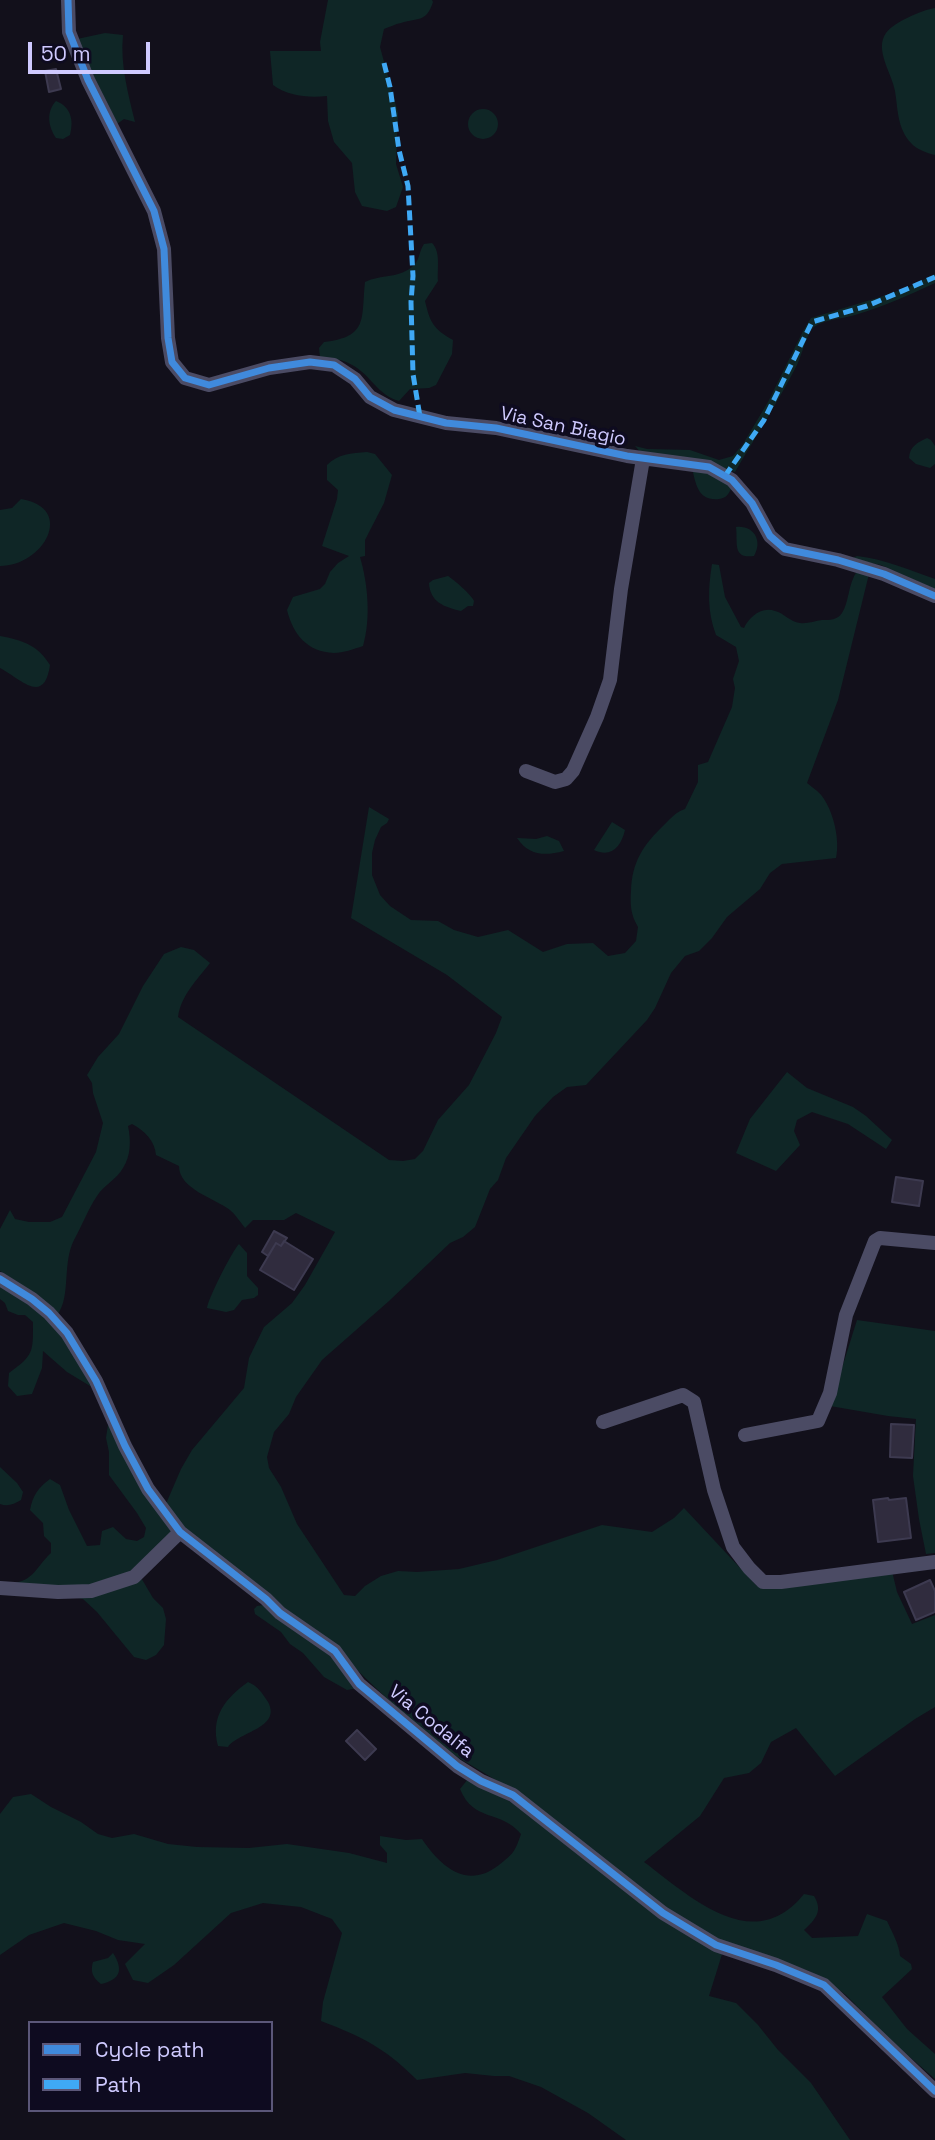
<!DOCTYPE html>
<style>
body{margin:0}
#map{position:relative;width:935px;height:2140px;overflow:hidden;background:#12101b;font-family:"Space Grotesk",sans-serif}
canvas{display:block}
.legend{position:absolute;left:28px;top:2021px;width:245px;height:91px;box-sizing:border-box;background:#0e0b20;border:2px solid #5b5779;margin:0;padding:9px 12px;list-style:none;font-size:21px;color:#cfcaff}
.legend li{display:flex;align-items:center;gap:14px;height:35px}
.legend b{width:35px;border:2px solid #5b5779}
.scale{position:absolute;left:28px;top:42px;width:122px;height:32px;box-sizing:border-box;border:4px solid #cfcaff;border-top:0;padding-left:9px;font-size:21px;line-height:24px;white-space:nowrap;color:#cfcaff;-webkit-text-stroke:5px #0e0b20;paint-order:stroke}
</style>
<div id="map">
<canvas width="935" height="2140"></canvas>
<ul class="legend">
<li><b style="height:9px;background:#408adc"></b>Cycle path</li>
<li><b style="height:9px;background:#3fa9f5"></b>Path</li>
</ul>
<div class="scale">50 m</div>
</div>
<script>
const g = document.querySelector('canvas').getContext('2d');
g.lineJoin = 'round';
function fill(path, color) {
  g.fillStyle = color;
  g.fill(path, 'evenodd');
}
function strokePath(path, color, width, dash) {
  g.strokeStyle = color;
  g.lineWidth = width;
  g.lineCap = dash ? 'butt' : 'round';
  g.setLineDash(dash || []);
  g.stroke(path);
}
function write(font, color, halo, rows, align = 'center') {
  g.font = font + ' "Space Grotesk",sans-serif';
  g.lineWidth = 7;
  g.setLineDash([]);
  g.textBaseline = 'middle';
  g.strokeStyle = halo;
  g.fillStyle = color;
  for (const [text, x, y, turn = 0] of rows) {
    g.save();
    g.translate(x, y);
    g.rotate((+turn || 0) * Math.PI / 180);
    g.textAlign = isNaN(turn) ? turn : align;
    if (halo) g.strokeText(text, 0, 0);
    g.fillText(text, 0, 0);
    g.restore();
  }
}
const green = new Path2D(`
 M 328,0 L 432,0 L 433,2 C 426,23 419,17 401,23 C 395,24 390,27 384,29 L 380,47 L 398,113 L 396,164 L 403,187 L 396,207 L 387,211 L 362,206 L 355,192 L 352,163 L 334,142 L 328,121 L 327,96 C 308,98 288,96 273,85 L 270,51 L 321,51 L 320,42 Z
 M 935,8 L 935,155 C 927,153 916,149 911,143 C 897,128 898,109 895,91 C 892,73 874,50 886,33 C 894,22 922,10 935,8 Z
 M 105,33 L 123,35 C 120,64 128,93 135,122 L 124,119 L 117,124 L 113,122 L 77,39 Z
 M 56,101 C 71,107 74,120 70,135 L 63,139 L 56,138 C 48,126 46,112 56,101 Z
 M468 124a15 15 0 1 1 30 0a15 15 0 1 1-30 0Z
 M 432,243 C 441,252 437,268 438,281 L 425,301 C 430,322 433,329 453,340 L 452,354 L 436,385 L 429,388 L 410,389 L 399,401 C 378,395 371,376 354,366 C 343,359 331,358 320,357 L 319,348 L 324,342 C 369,337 361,318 365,282 C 381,274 400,279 414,265 C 420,259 419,251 424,244 Z
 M 935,274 L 935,283 C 909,295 883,307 855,315 C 842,319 826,319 814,327 C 807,332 802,355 797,365 C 778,402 756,436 735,472 L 713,465 L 642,454 L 635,446 L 647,449 L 690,450 L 719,460 L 733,456 L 743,444 L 768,402 L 803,331 L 811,318 L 877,298 L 909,287 Z
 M 927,438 L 931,440 L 935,446 L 935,464 L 930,468 L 916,464 L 909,458 C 910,446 917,443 927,438 Z
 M 367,452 L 375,454 L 392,475 L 384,503 L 365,540 L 365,556 L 360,557 C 368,584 371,619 363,646 C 354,649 343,653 334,653 C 307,652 293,634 287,610 L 293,597 L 320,589 L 325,584 L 330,572 L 338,563 L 349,556 L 322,546 L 337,499 L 338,490 L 327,480 L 327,465 C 338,454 351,453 367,452 Z
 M 692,468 L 725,480 L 731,489 C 728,495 726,498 719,499 C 698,501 696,485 692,468 Z
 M 21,499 C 76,508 44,566 0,566 L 0,510 L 12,508 Z
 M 736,527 C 754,525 763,541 754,556 C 732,559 738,543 736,527 Z
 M 857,556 C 884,559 909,570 935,579 L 935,589 L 881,565 L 850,559 Z
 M 712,564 L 719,565 L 725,597 L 741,627 L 744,628 C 749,617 762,606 775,611 C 784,613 790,622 800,623 C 807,624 815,621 822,620 C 829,620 838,620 842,613 C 849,603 848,584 857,571 L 869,574 L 838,700 L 807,783 C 813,788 820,792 824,799 C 834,814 840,841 836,858 L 782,864 L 770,873 L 760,889 L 727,917 L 712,938 L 699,951 L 685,956 L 671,973 L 655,1008 L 647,1020 L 586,1085 L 567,1087 L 553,1097 L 535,1116 L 506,1158 L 498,1180 L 490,1189 L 475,1227 L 463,1237 L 450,1243 L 389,1301 L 322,1360 L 296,1397 L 289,1414 L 274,1432 L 267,1457 L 269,1468 L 281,1487 L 297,1524 L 344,1595 L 355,1596 L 365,1586 L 381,1576 L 398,1571 L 417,1572 L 459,1569 L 497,1560 L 602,1525 L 652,1532 L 674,1518 L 684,1508 L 757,1586 L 892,1571 L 897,1592 L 912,1624 L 935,1615 L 935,1707 L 915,1719 L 835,1776 L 796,1728 L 771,1742 L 761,1763 L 749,1773 L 724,1778 L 700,1816 L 644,1862 C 691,1897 753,1957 804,1894 L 814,1896 C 823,1911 816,1919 804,1930 L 812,1938 L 858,1936 L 867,1914 L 887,1921 C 892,1932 899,1944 900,1956 L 911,1964 L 912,1969 L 882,1997 L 907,2029 L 935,2054 L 935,2079 L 887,2037 L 846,1995 L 828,1982 L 809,1971 L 724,1943 L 692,1926 L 613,1870 L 526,1798 L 449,1752 L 398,1709 L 357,1670 L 195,1543 L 165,1506 L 181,1469 L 192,1450 L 244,1388 L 249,1358 L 264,1327 L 292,1303 L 305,1285 L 335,1232 L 296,1213 L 284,1220 L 253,1220 L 245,1228 C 240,1222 236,1215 230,1210 C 214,1198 179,1189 179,1166 L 156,1155 C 155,1141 144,1130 132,1124 L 128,1126 C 131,1140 131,1156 123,1168 C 117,1179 104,1185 97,1196 C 88,1209 82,1226 74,1240 C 62,1264 71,1295 58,1314 L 19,1283 L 0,1271 L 0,1229 L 10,1210 L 15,1219 L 29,1222 L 50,1222 L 62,1217 L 96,1152 L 103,1123 L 93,1093 L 92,1083 L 87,1075 L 98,1057 L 119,1034 L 143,986 L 164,954 L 181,947 L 194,950 L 210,963 C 197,980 181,995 178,1017 L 389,1160 L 403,1161 L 415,1159 L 423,1151 L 438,1120 L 469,1085 L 496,1033 L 502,1017 L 447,975 L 351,918 L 369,807 L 389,819 L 387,823 L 381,827 L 375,840 L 372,853 L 372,875 L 380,895 L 390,906 L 411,920 L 438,921 L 454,930 L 478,937 L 508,930 L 543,952 L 567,944 L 593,943 L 608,956 L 625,953 L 636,941 L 638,927 C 631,915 630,906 631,891 C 632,862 643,845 664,825 C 671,818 676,812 685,809 L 698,782 L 698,765 L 708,762 L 732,707 L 735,688 L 733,679 L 739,661 L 736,647 L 716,635 C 707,611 708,589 712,564 Z
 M 448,576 C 454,580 471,594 474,601 L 473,606 L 468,606 L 461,611 C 444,607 430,602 429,583 L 433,580 Z
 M 0,636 C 22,640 38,645 50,665 C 44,706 21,679 0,668 Z
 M 612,822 L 625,830 C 621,847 611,858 594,850 Z
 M 547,836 L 559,841 L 564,851 C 545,856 529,856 517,838 L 536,839 Z
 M 787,1072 L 807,1088 L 853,1107 L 866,1116 L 892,1140 L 886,1149 L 848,1124 L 812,1112 L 797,1120 L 794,1131 L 800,1145 L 776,1171 L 736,1153 L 750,1119 Z
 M 239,1244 L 247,1253 L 247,1276 L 258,1288 L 258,1295 L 254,1298 L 242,1300 L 234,1310 L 226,1312 L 207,1308 C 208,1299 232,1251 239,1244 Z
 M 0,1284 L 55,1324 L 95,1389 L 67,1372 L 43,1351 L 42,1368 L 32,1394 L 17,1396 L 8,1386 L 9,1373 C 34,1355 33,1352 33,1322 L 25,1315 L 18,1315 L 8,1311 L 5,1303 L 0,1299 Z
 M 857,1320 L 935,1331 L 935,1553 L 926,1554 L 919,1519 L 913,1476 L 916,1419 L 888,1416 L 830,1406 Z
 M 109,1418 L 179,1532 L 140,1576 L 153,1598 L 163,1608 L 166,1619 L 164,1645 L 156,1655 L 146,1660 L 134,1657 L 97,1612 L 83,1599 L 12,1583 C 34,1581 36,1567 51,1553 L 51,1543 L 44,1536 L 43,1523 L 30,1510 C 33,1495 38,1488 50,1479 L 60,1485 L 69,1510 L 87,1546 L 100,1545 L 102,1531 L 113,1527 L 126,1539 L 137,1541 L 144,1537 L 146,1528 L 137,1513 L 109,1475 L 109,1452 L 106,1438 Z
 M 0,1467 L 17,1483 L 23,1492 L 21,1500 C 14,1504 8,1507 0,1504 Z
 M 264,1605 L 327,1650 L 358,1688 L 347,1690 L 324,1677 L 303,1653 L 290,1644 L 281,1632 L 255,1614 L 254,1609 L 257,1606 Z
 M 248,1682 C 258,1686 262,1693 268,1702 C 282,1728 238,1732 228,1747 L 218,1746 C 210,1716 226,1698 248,1682 Z
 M 468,1779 L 533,1814 L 723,1951 L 709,1996 L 736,2003 L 758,2025 L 778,2050 L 811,2083 L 850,2140 L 626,2140 L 588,2113 L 541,2087 L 509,2076 L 494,2076 L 465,2073 L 417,2080 C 385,2048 363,2037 321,2021 L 323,2002 L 342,1933 L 332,1919 L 301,1907 L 263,1903 L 231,1913 L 174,1965 L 148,1983 L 133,1980 L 125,1964 L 145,1944 L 118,1940 L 96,1931 L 64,1923 L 29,1935 L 0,1955 L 0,1814 L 13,1797 L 31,1794 L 51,1807 L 81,1822 L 98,1834 L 112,1838 L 134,1834 L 168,1844 L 197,1847 L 249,1848 L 287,1844 L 349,1853 L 387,1863 L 387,1853 L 380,1845 L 380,1836 L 406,1840 L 422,1839 C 441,1867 467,1890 499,1865 C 513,1854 515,1852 521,1834 C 500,1809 474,1823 460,1789 Z
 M 113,1953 C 124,1970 120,1980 101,1984 C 93,1978 90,1972 93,1962 L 108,1958 Z`);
const building = new Path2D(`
 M 56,69 L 61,89 L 49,92 L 45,71 Z
 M 896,1177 L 923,1181 L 919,1206 L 892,1202 Z
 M 274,1231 L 287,1238 L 281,1246 L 276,1243 L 268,1256 L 262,1252 Z
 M 284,1241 L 313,1259 L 294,1290 L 260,1270 L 276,1243 L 281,1246 Z
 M 891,1424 L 914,1425 L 912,1458 L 890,1457 Z
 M 888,1498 L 889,1500 L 906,1498 L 911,1538 L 878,1542 L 873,1500 Z
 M 930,1580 L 935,1591 L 935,1612 L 916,1620 L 904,1592 Z
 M 357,1730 L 376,1749 L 365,1760 L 346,1741 Z`);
const minor = new Path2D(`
 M 68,0 L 69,32 L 88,80 L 154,211 L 164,249 L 168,338 L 172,362 L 185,378 L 209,385 L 269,368 L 310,362 L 334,365 L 355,379 L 370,397 L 394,410 L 446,423 L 496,428 L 627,456 L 709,467 L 732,480 L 752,503 L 770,536 L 785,549 L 838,560 L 884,574 L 935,596
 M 526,771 L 555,782 L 566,779 L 573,771 L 597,717 L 610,680 L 621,589 L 643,459
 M 0,1279 L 32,1299 L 49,1313 L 67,1333 L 96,1381 L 125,1446 L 148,1489 L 180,1532 L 266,1599 L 280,1613 L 335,1651 L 359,1684 L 457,1766 L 481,1781 L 513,1795 L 663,1913 L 716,1945 L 776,1965 L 824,1985 L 935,2091
 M 603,1422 L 683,1395 L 694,1402 L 714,1490 L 733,1547 L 749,1568 L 763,1582 L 781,1582 L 935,1562
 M 745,1435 L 818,1421 L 830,1393 L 846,1315 L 875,1241 L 880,1238 L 935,1243
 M 0,1588 L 58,1592 L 91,1591 L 134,1577 L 180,1532`);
const quiet = new Path2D(`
 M 384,63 L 390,87 L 399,150 L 408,186 L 413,276 L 411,302 L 413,374 L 420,417
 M 725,476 L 764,420 L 812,322 L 867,306 L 935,277`);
const cycleway = new Path2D(`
 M 68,0 L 69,32 L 88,80 L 154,211 L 164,249 L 168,338 L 172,362 L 185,378 L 209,385 L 269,368 L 310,362 L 334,365 L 355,379 L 370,397 L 394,410 L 446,423 L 496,428 L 627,456 L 709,467 L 732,480 L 752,503 L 770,536 L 785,549 L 838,560 L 884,574 L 935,596
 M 0,1279 L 32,1299 L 49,1313 L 67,1333 L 96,1381 L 125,1446 L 148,1489 L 180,1532 L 266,1599 L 280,1613 L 335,1651 L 359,1684 L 457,1766 L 481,1781 L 513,1795 L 663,1913 L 716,1945 L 776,1965 L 824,1985 L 935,2091`);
const streetNames = [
 ["Via San Biagio",563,427,12],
 ["Via Codalfa",431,1722,39]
];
fill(green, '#0f2626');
fill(building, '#302c3e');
strokePath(building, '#3d3a50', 2);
strokePath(minor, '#4b4b64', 14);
strokePath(quiet, '#3fa9f5', 5, [10, 5]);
strokePath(cycleway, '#408adc', 7);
write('19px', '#cfcaff', '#0e0b20', streetNames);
</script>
